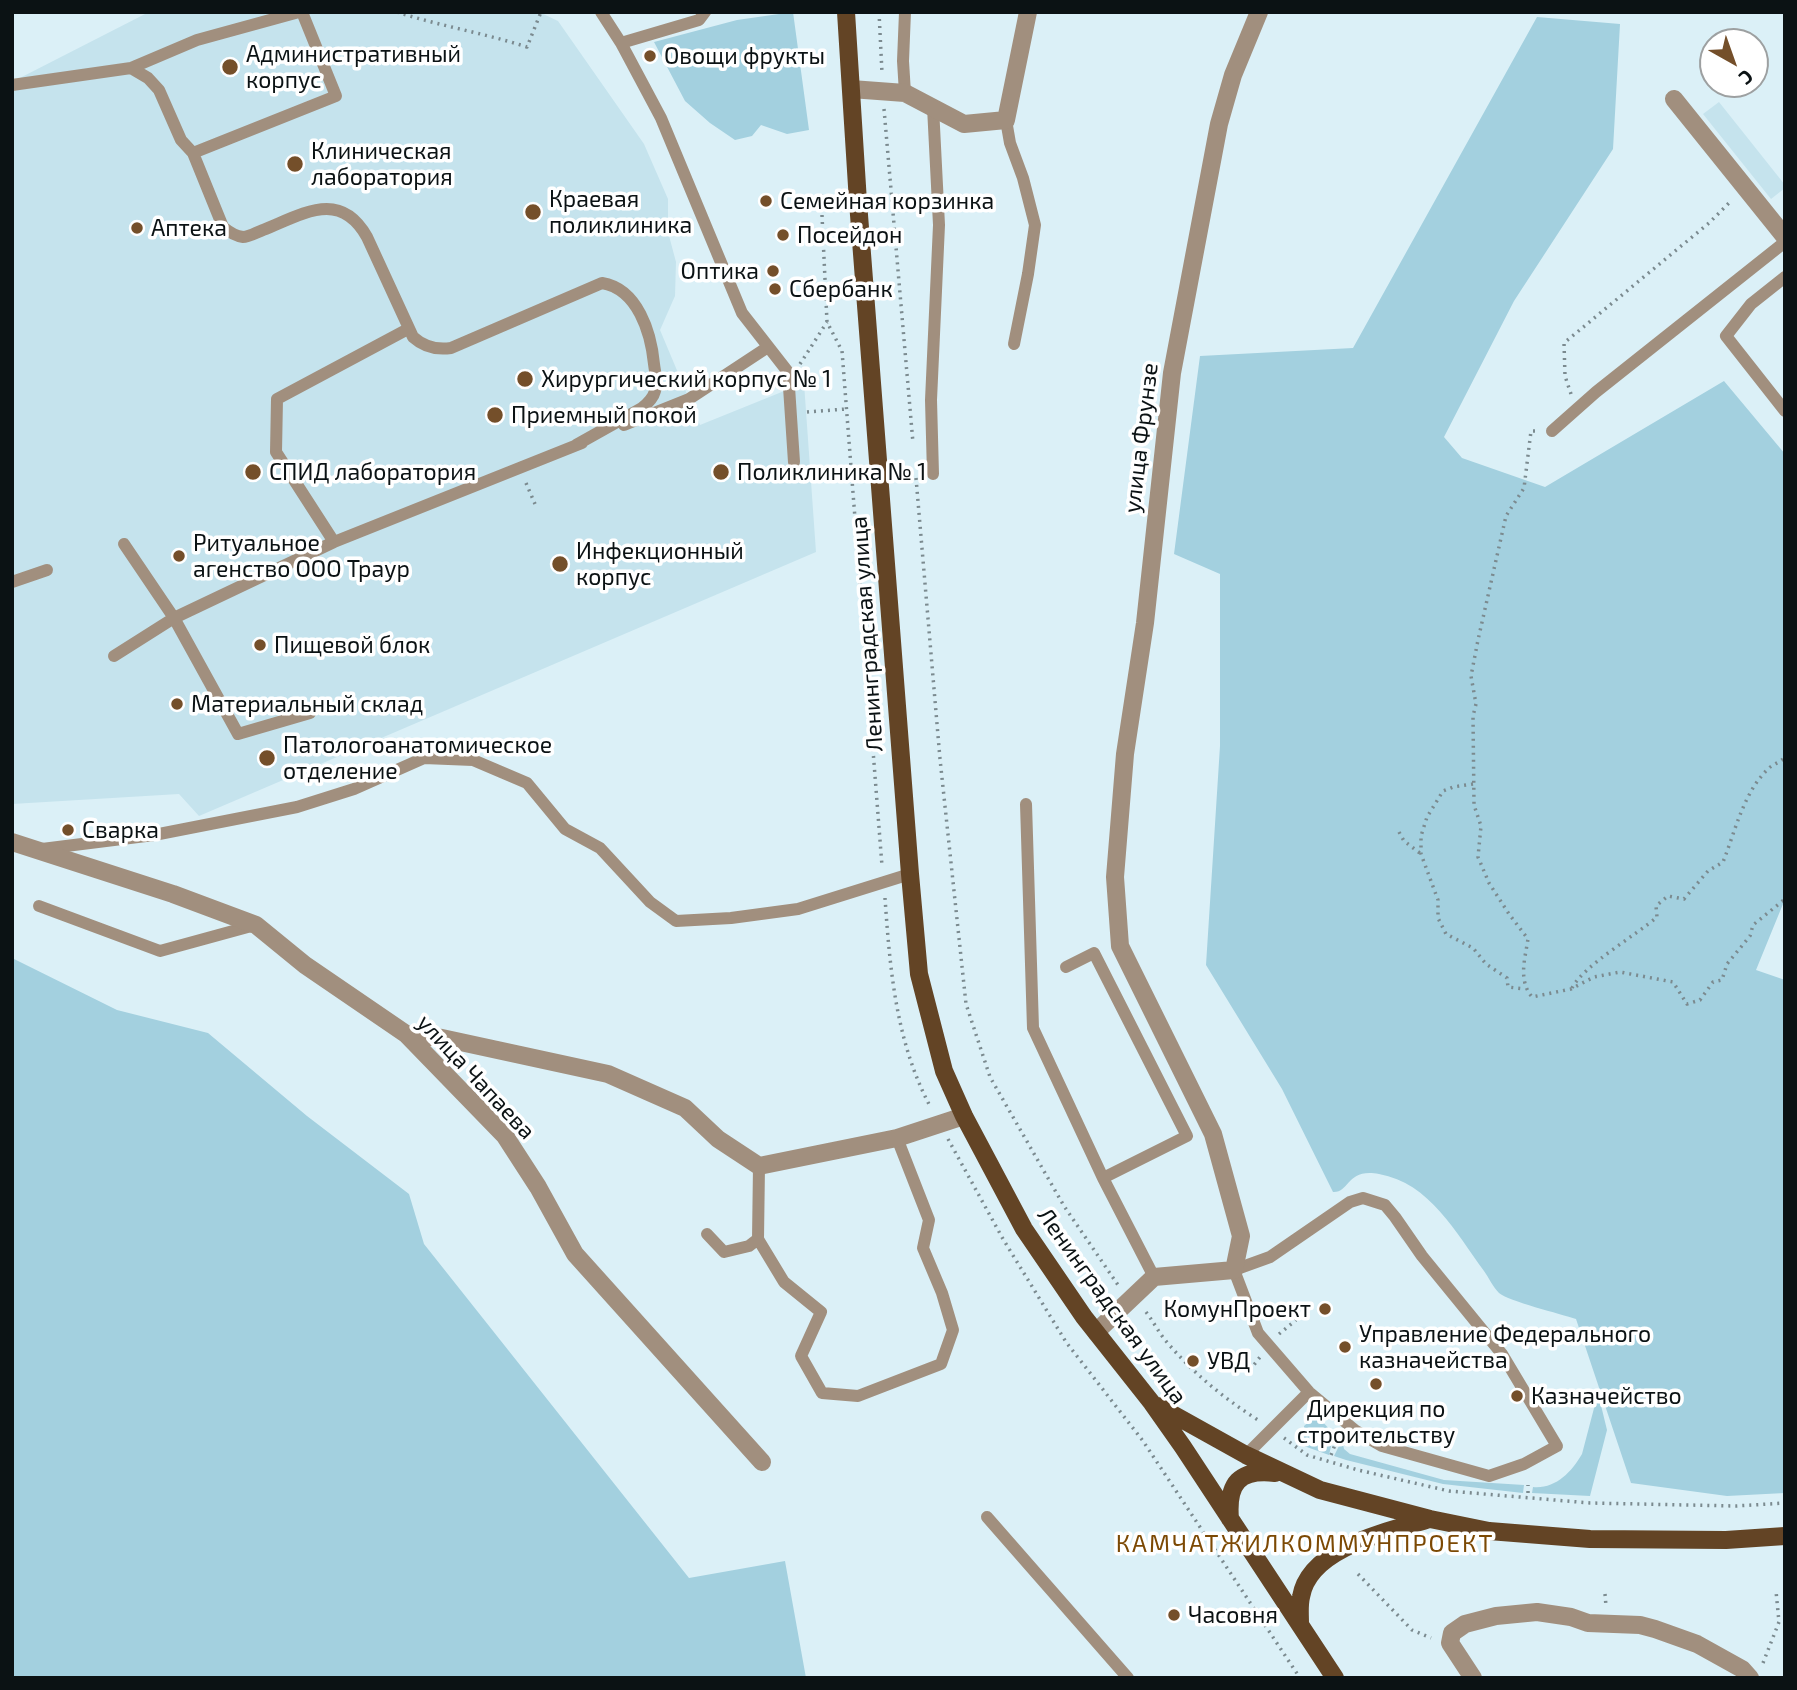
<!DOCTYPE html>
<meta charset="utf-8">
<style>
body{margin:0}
#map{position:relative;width:1797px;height:1690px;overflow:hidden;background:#dbf0f7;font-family:"Exo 2",sans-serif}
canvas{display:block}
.frame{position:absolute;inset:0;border:14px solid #0b1214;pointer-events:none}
.north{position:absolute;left:1699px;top:28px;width:70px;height:70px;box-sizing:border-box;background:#fff;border:2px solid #9da0a1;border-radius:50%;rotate:140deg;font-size:19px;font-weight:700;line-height:28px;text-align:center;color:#0b1214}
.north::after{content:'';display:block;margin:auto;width:24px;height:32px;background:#744f2a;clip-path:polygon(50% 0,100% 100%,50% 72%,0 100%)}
</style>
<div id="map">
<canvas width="1797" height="1690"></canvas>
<div class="frame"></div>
<div class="north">С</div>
</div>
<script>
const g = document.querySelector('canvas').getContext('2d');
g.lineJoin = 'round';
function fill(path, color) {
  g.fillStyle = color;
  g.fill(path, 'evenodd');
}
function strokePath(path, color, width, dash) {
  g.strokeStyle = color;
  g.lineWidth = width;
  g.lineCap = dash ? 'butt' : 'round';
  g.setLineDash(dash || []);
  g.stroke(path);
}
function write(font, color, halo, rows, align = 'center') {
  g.font = font + ' "Exo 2",sans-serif';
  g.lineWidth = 7;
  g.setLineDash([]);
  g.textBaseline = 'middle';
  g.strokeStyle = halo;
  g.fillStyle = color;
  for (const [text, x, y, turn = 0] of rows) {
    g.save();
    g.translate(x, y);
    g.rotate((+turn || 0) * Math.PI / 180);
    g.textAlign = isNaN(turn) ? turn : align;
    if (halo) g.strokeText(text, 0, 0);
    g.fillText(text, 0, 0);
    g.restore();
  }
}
const built = new Path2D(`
 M 149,12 L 539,12 L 558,21 L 644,144 L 668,199 L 668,232 L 676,262 L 675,296 L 660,330 L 700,425 L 804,383 L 816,552 L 199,816 L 179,794 L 12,804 L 12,82 Z
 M 1719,102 L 1785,185 L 1785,188 L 1771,199 L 1703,114 Z`);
const green = new Path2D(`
 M 793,12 L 809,130 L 787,134 L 761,125 L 752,136 L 735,140 L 710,123 L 685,101 L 654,42 L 737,20 Z
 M 1537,17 L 1620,24 L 1613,149 L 1514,301 L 1444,437 L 1462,458 L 1545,487 L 1724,381 L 1785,454 L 1785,899 L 1756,970 L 1785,980 L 1785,1493 L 1727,1496 L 1631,1483 L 1576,1319 C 1561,1314 1508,1301 1499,1293 C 1493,1287 1489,1278 1484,1271 C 1456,1233 1430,1183 1379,1174 C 1346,1168 1350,1193 1333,1192 L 1282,1089 L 1206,965 L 1220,746 L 1220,574 L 1174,554 L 1200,356 L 1353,348 Z
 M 12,958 L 117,1010 L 208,1033 L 307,1116 L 409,1194 L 424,1244 L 689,1578 L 785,1561 L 806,1678 L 12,1678 Z
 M 1598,1393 L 1607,1430 L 1590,1496 L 1532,1493 L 1533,1487 C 1555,1489 1571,1473 1582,1454 Z
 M 1319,1418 L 1334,1434 L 1329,1455 L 1304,1446 L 1304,1426 L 1311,1420 Z
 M 1342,1440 L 1344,1449 L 1350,1454 L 1444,1480 L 1524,1485 L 1523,1493 L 1443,1484 L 1346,1460 L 1334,1456 Z`);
const path = new Path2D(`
 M 397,12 C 440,26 484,33 527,47 L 541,12
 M 879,12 L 882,73
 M 884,109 L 913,443
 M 821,194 L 827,322 L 842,351 L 882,866
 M 800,364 L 827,322
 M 1571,394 L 1565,376 L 1564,343 L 1709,223 L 1731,201
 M 807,412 L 846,409
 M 1535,431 L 1531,431 L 1524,488 L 1506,516 L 1478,640 L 1471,676 L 1476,704 L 1473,716 L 1474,805 L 1481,826 L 1478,857 L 1489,883 L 1509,914 L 1528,939 C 1525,959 1518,980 1532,997 L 1571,989 L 1594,977 L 1620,972 L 1673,982 L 1687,1004 L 1700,1000 L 1713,982 L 1722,980 L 1727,964 L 1750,936 L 1753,925 L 1785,899
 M 916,478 L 940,759 L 966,1004 L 990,1077 L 1064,1206 L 1118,1285
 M 526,483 L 535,504
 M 1473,784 L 1453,787 L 1443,791 L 1427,817 L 1421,836 L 1421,854 L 1438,900 L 1438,918 L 1446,934 L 1473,948 L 1486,964 L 1507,978 L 1508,987 L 1525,989
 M 1399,832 L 1404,841 L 1421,854
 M 885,898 C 890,970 896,1043 931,1108
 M 1572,988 C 1584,965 1635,936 1657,917 L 1656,906 L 1668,896 L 1684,899 L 1708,871 L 1723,862 C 1735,832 1743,794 1767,770 C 1772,764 1780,763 1785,757
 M 948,1139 L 1003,1239 L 1066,1342 L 1143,1441 L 1300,1678
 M 1146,1312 C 1153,1321 1158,1331 1165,1340 C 1192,1372 1222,1397 1258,1420
 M 1279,1334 L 1296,1320
 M 1250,1370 L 1260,1357
 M 1284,1438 L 1307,1455 L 1358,1470 L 1449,1491 L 1590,1503 L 1736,1506 L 1785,1503
 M 1331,1455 L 1338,1437
 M 1528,1493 L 1528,1485
 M 1358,1574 L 1412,1630 L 1431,1638
 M 1605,1594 L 1606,1606
 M 1763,1663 L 1779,1622 L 1776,1591`);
const lane = new Path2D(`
 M 601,12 L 621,43 L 661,118 L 742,313 L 788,372 L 794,462
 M 621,43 L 699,20 L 705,12
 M 131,68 L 197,40 L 299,12
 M 12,85 L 131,68 L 148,78 L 159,90 L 181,140 L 193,153 L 223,227 C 229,232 235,236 243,237 C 249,237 257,232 263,230 C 303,214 340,189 367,237 L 413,337 C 424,347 437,350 451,348 L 602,283 C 638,289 651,333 654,364 C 655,373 658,383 655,391 C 653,399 647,404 642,408 L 576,445
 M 905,93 L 903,61 L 905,12
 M 1006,120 L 1010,143 L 1023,178 L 1035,225 L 1028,274 L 1014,344
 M 193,153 L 336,96 L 302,12
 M 1785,277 L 1751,304 L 1726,336 L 1785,411
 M 624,425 L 689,399 L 768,347
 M 1552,431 L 1596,392 L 1785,242
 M 933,474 L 931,400 L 939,225 L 933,107
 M 334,542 L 276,452 L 277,399 L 408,329
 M 124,544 L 174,618 L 238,734 L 310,713
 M 12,582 L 47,570
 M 114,656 L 174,618 L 334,542 L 582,443
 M 1026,804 L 1033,1028 L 1103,1178 L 1154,1277
 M 42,849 L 154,835 L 297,807 L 354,789 L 424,758 L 473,760 L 527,783 L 565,829 L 600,848 L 650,902 L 676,921 L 731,918 L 798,909 L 910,874
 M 39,906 L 160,951 L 255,925
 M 1066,967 L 1094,953 L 1187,1136 L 1103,1178
 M 1363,1198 L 1385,1205 L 1395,1217 L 1422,1256 L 1502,1354 L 1557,1446 L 1524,1464 L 1489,1476 L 1382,1446 L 1356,1431 L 1309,1392 L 1258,1333 L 1234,1270 L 1270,1257 L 1350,1202 Z
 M 707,1234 L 724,1252 L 749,1246 L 758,1239 L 759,1166
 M 758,1239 L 784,1282 L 821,1312 L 801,1356 L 822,1393 L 858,1396 L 941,1364 L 953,1330 L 942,1293 L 923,1248 L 929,1220 L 897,1138
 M 1246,1455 L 1309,1392
 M 987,1517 L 1128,1678`);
const street = new Path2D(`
 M 851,89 L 905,93 L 964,124 L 1006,120 L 1028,12
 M 1674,99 L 1785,237
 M 12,842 L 173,894 L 256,925 L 305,965 L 406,1034 L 505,1136 L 538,1187 L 575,1254 L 762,1462
 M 406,1034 L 442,1038 L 608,1074 L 685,1108 L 718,1139 L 759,1166 L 897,1138 L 964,1116
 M 1096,1332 L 1154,1277 L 1234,1270 L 1241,1236 L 1213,1134 L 1120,946 L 1115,877 L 1125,754 L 1145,623 L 1172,373 L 1219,124 L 1233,75 L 1259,12
 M 1473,1678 L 1450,1643 L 1452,1633 L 1465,1624 L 1496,1616 L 1537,1612 L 1571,1617 L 1588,1623 L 1640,1625 L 1655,1629 L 1697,1644 L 1742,1669 L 1750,1678`);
const primary = new Path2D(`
 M 846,12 L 858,202 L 910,874 L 919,974 L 944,1071 L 964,1116 L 1024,1229 L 1084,1317 L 1152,1403 L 1183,1447 L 1335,1678
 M 1158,1406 L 1246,1455 L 1320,1490 L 1430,1519 L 1489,1531 L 1590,1539 L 1726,1540 L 1785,1536
 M 1230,1519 C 1227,1483 1239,1469 1275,1473
 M 1300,1624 C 1300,1615 1299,1605 1301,1597 C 1309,1547 1390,1531 1430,1519`);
const markers = [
 [650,56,7,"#744f2a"],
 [230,67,9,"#744f2a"],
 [295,164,9,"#744f2a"],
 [766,201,7,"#744f2a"],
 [533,212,9,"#744f2a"],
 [137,228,7,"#744f2a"],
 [783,235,7,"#744f2a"],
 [773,271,7,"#744f2a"],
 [775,289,7,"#744f2a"],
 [525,379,9,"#744f2a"],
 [495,415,9,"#744f2a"],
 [253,472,9,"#744f2a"],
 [721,472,9,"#744f2a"],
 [179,556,7,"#744f2a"],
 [560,564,9,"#744f2a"],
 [260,645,7,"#744f2a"],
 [177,704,7,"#744f2a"],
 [267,758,9,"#744f2a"],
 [68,830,7,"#744f2a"],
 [1325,1309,7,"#744f2a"],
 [1345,1347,7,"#744f2a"],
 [1193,1361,7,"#744f2a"],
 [1376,1384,7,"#744f2a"],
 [1517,1396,7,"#744f2a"],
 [1174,1615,7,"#744f2a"]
];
const poiNames = [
 ["Административный",246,54],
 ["корпус",246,80],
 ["Овощи фрукты",664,56],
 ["Клиническая",311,151],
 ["лаборатория",311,177],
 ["Краевая",549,199],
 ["поликлиника",549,225],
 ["Семейная корзинка",780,201],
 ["Аптека",151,228],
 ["Посейдон",797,235],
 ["Оптика",759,271,"right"],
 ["Сбербанк",789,289],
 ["Хирургический корпус № 1",541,379],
 ["Приемный покой",511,415],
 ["СПИД лаборатория",269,472],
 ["Поликлиника № 1",737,472],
 ["Ритуальное",193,543],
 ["агенство ООО Траур",193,569],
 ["Инфекционный",576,551],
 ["корпус",576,577],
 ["Пищевой блок",274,645],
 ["Материальный склад",191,704],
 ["Патологоанатомическое",283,745],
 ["отделение",283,771],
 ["Сварка",82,830],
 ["КомунПроект",1311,1309,"right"],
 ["Управление Федерального",1359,1334],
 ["казначейства",1359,1360],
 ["УВД",1207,1361],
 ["Казначейство",1531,1396],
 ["Дирекция по",1376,1409,"center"],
 ["строительству",1376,1435,"center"],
 ["Часовня",1188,1615]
];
const streetNames = [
 ["улица Фрунзе",1141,438,-83],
 ["Ленинградская улица",867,634,-94],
 ["улица Чапаева",476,1077,47],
 ["Ленинградская улица",1112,1306,54]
];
const neighbourhoodNames = [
 ["КАМЧАТЖИЛКОММУНПРОЕКТ",1305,1544]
];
fill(built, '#c5e3ed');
fill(green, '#a3d0df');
strokePath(path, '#7b8a8f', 3.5, [2, 5]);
strokePath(lane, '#a18f7e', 12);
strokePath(street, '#a18f7e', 18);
strokePath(primary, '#634425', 18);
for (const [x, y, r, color] of markers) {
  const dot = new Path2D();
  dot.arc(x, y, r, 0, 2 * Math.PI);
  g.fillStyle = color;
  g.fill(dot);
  strokePath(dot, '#fff', 2.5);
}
write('23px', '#0b1214', '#fff', poiNames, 'left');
write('23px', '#0b1214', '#fff', streetNames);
g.letterSpacing = '2px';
write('24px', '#7c4904', '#fff', neighbourhoodNames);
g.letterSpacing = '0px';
</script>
